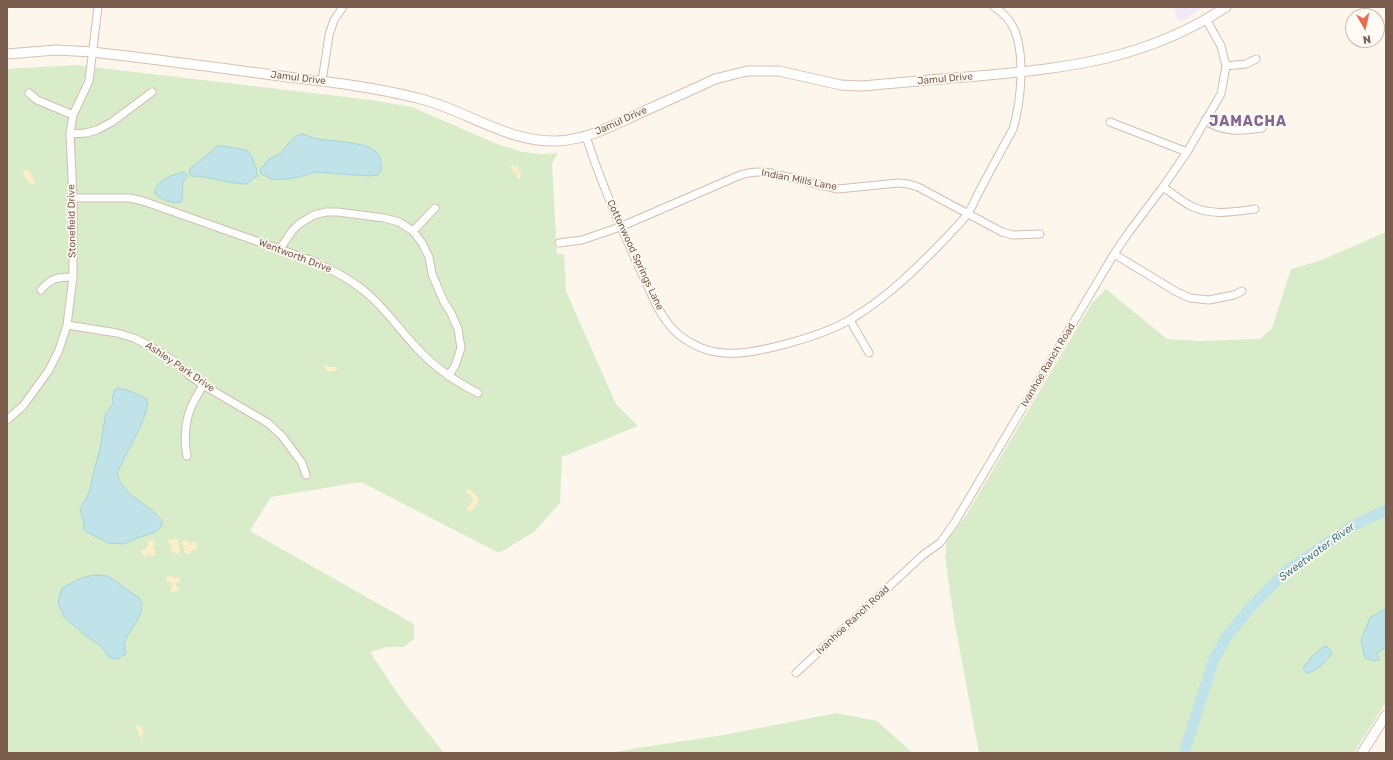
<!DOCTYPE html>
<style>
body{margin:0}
#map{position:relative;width:1393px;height:760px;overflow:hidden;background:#fdf6ec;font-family:Rubik,sans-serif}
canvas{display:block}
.frame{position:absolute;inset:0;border:8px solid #7a5c4d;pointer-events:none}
.north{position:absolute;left:1345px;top:8px;width:40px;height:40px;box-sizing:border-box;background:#fffaf3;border:1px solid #cabbb1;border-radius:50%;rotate:171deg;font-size:11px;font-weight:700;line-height:16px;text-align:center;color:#7a5c4d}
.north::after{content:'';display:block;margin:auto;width:14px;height:18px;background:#e76f51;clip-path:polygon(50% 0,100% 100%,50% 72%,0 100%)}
</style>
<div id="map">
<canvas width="1393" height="760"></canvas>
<div class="frame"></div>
<div class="north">N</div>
</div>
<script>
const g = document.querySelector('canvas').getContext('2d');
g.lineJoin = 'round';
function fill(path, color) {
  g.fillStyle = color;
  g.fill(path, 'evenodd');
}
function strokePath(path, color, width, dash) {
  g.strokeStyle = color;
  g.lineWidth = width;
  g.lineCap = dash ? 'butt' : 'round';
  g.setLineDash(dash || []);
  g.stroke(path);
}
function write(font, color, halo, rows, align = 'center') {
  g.font = font + ' Rubik,sans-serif';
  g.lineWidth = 3.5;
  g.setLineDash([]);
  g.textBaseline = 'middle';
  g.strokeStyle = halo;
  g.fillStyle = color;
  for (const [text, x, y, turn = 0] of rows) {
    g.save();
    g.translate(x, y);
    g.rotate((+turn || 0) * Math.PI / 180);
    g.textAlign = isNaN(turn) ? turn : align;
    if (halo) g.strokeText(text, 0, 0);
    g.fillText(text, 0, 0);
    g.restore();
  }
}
const education = new Path2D(`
 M 1174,7 L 1205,7 L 1183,20 L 1178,22 Z`);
const green = new Path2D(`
 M 76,65 L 371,100 L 412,107 L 497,144 L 522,152 L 541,154 L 558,153 L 552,164 L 557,254 L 564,254 L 566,291 L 616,404 L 638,426 L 562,457 L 560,503 L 534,532 L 499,553 L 361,482 L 271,497 L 250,531 L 414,624 L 414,639 L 404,647 L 387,647 L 370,652 L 400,697 L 444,753 L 7,753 L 7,69 Z
 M 1386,232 L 1386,702 L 1354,753 L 979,753 L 954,619 L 945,557 L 947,540 L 965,517 L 1092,303 L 1106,289 L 1167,339 L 1199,341 L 1260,339 L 1272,328 L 1291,269 L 1322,260 Z
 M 836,713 L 877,721 L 913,753 L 609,753 L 644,747 L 724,735 Z`);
const sand = new Path2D(`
 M 512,165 L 519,167 L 518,171 L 521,173 L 520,180 L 518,180 L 516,173 L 513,172 L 511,167 Z
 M 25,170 L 28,170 L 35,181 L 35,184 C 27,183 26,179 23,173 Z
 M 325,364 L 329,367 L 336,367 L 337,369 C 332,374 325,372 324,366 Z
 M 468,489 C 473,490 479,498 479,502 L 475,506 L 474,509 L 470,511 L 468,511 L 467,508 L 473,501 L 471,496 L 466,492 Z
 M 176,538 C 179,541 181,551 178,554 L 170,551 L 172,545 L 168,542 L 169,539 L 172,540 Z
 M 152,540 L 155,542 L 153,547 L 155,549 L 155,555 L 152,557 L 149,553 L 146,556 L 143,556 L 141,551 L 147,548 L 148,541 Z
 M 186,540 L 189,542 L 192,546 L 192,542 L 196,541 L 197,549 L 192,550 L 189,554 L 185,554 L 184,551 L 184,547 L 182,544 L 182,541 Z
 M 168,576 L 172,576 L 174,578 L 179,577 L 180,578 L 180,581 L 176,584 L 176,586 L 179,589 L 178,591 L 173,592 L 170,591 L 173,583 L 167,581 L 166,578 Z
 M 137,725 L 139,725 L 143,729 L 143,737 L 140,737 L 136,727 Z`);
const water = new Path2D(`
 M 302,134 C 307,135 312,138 317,139 C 330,141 366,142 375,151 C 381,156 382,164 381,171 L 377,175 L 369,176 L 313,172 C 304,177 282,181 272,179 C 268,178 266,176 261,174 L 260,169 C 265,166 264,164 268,160 C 272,157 281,154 283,150 C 289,143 293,136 302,134 Z
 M 218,146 L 222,146 L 246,150 L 247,152 L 248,151 L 252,157 L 255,166 L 257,168 L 256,172 L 258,176 L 252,179 L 247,184 C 227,184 211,176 191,176 L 189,173 L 190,169 Z
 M 183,172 L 186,174 L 187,177 L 183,182 L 182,200 L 181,202 C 172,204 162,200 155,194 C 154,181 173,174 183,172 Z
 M 118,388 L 130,391 L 147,399 C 151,413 128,448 122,463 C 120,467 116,473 118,477 C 124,494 143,502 155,513 C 158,516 160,519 163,522 L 160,528 L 155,532 L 137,538 L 124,544 L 108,543 L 85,531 L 84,529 L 84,523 L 80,509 L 89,493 L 94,471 L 100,449 L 106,412 L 111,407 L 113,403 L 112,397 L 115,390 Z
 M 95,575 L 108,576 L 139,598 C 149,610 131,628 126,639 C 123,644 126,650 125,655 L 121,656 L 118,659 L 110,658 L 100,645 L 86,636 L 64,617 L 58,603 L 62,588 L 81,578 Z
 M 1386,609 L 1386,649 L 1384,648 L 1376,654 L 1380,659 L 1375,661 L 1365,658 L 1361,640 L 1370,618 Z
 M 1326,646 L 1331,651 L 1332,654 C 1325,662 1317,671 1307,673 L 1303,669 C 1307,661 1317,649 1326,646 Z`);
const river = new Path2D(`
 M 1184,753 L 1214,659 L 1227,636 L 1250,608 L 1286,571 L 1354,525 L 1386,510`);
const street = new Path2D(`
 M 1226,66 L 1246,64 L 1256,59
 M 322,81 L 329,35 L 334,20 L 343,7
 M 29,93 L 37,100 L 73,115
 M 1205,120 C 1223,133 1241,131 1262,128
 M 1110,122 L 1187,152
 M 70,134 L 86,133 L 97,130 L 112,122 L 152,92
 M 586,136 C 600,181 619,224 639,267 C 650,290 659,318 679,335 C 692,345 708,352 724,353 C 754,356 825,335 851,319 C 887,298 917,268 946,238 C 953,230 962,222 968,213 C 973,206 976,197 980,190 C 991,169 1002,149 1013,129 C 1021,102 1026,53 1013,27 C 1009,19 1002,12 994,7
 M 1163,187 C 1172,193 1181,201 1191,206 C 1211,216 1233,212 1255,209
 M 73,198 L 130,198 L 143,201 L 313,261 C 334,271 354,281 370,296 C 387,311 400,330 415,346 C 433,366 454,381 478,393
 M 413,231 L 435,208
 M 559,243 L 582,240 L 620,227 L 738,176 C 749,172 759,171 771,173 L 838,189 L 898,183 L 908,184 L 918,187 L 1002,232 L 1013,235 L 1040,234
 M 280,249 L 292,231 L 299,224 L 314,215 L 326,212 L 338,212 L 384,218 L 399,222 L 413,231 L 422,243 L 429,257 L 432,274 L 444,302 L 451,313 L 458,329 L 461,348 L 455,366 L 448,376
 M 1114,254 L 1175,291 L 1190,298 L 1209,300 L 1234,295 L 1242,291
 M 41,290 C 51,278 57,277 73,277
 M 850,320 L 869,353
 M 67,325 L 117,333 L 134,338 L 148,345 L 174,361 L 189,375 L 203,385 L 268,423 L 282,436 L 302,463 L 306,475
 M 7,420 L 23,406 L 49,370 L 59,350 L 67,325 L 73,277 L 73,198 L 70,134 L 73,115 L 89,81 L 98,7
 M 187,456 C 184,442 185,423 190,410 C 193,401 199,393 203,385
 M 796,673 L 923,555 L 940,543 L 955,522 L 1114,254 L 1129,232 L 1163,187 L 1187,152 L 1221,94 L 1226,66 L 1221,46 L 1206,19`);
const secondary = new Path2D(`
 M 7,54 L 56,50 L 93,52 C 153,59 213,67 273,75 C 321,81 370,86 417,98 C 465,109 505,142 556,141 C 586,140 612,126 638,114 C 664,102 690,91 715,79 L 747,71 L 779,71 L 841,85 L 860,86 C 899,83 938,79 978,76 C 1069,68 1147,59 1226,7
 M 1362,753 L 1386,715`);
const streetNames = [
 ["Jamul Drive",298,78,7],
 ["Jamul Drive",945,79,-5],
 ["Jamul Drive",621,121,-24],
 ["Indian Mills Lane",799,180,11],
 ["Stonefield Drive",72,221,-91],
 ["Cottonwood Springs Lane",635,255,65],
 ["Wentworth Drive",295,256,21],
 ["Ivanhoe Ranch Road",1048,365,-59],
 ["Ashley Park Drive",180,367,34],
 ["Ivanhoe Ranch Road",853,620,-43]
];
const waterNames = [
 ["Sweetwater River",1317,552,-36]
];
const districtNames = [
 ["JAMACHA",1248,122]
];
fill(education, '#f3e8fa');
fill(green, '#d8ecc9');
fill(sand, '#fcefc7');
fill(water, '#bfe3e8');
strokePath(water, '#a5d3da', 1);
strokePath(river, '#bfe3e8', 11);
strokePath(street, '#d1beb0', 9);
strokePath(secondary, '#d6c0b0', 11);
strokePath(street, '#fff', 7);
strokePath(secondary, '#fff', 9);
write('10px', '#7a5c4d', '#fffaf3', streetNames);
write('italic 11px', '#437c86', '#fffaf3', waterNames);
g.letterSpacing = '1px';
write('bold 14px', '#846695', '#fffaf3', districtNames);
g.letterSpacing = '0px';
</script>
